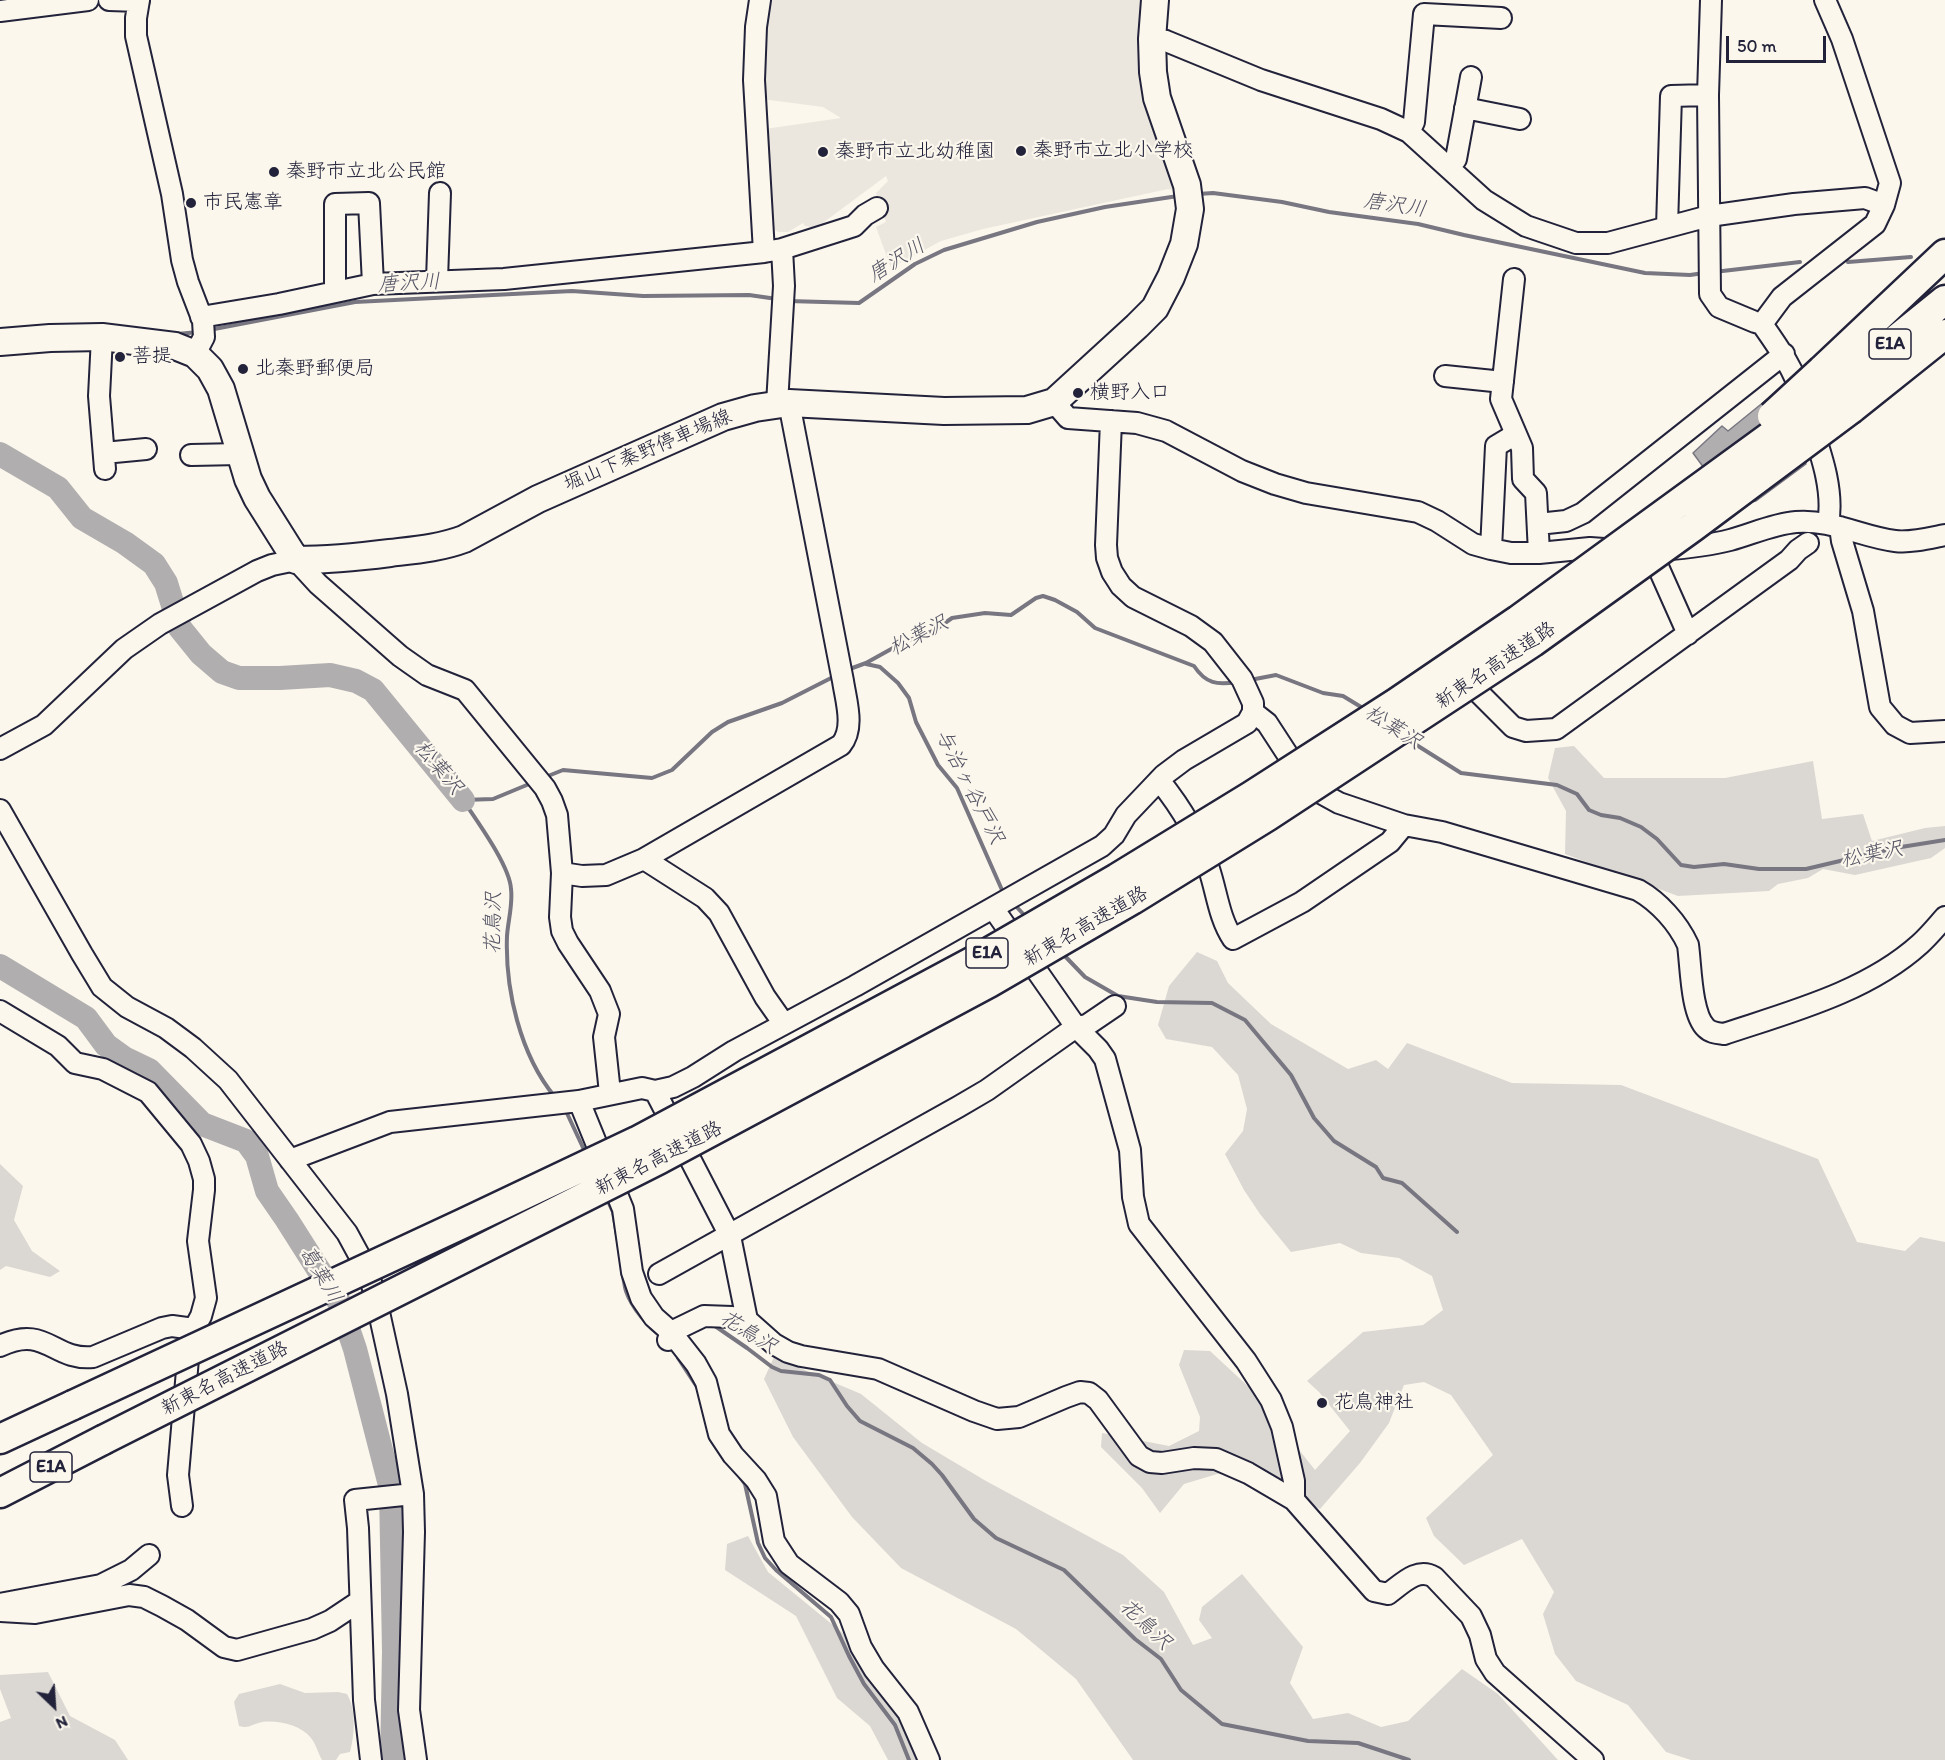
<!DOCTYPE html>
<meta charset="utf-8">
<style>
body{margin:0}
#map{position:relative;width:1945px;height:1760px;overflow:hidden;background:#fbf7ec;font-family:Itim,sans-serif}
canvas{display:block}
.north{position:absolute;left:24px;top:1676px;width:60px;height:60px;-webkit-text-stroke:4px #fbf7ec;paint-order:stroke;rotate:155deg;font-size:16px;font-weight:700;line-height:24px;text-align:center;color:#22223b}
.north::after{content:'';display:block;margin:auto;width:21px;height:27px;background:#22223b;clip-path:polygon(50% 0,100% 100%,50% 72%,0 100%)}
.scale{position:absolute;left:1726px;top:36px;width:100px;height:27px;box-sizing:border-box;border:3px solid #22223b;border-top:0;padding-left:8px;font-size:18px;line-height:21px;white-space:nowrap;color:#22223b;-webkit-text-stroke:4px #fbf7ec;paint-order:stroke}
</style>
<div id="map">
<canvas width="1945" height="1760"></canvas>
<div class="north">N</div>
<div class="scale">50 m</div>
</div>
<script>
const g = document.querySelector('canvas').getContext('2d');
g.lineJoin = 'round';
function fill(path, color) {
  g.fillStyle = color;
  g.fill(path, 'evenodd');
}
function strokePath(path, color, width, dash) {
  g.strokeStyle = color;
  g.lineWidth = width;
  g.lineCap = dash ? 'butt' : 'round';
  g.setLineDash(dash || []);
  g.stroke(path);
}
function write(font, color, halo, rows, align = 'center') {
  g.font = font + ' Itim,"Klee One",sans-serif';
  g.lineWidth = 4.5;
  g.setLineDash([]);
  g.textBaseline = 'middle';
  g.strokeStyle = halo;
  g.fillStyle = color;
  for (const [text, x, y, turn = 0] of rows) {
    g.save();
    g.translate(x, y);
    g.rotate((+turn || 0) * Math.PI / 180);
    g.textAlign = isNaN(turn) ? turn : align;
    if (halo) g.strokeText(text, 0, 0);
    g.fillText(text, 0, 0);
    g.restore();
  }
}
const built = new Path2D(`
 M 769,0 L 1143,0 L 1177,191 L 1168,189 L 983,229 L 941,241 L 891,268 L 876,227 L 886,222 L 876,193 L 888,181 L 886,176 L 816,228 L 805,226 L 803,223 L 788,232 L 778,232 L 771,227 L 765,129 L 841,118 L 823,107 L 762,99 L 760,73 Z`);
const green = new Path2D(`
 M 1574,746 L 1604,778 L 1725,778 L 1813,761 L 1822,819 L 1863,814 L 1872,841 L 1925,828 L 1945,826 L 1945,848 L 1931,858 L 1855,875 L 1823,869 L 1808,878 L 1778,884 L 1769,891 L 1678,896 L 1565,854 L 1566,811 L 1548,778 L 1555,748 Z
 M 1197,952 L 1217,961 L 1228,983 L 1271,1024 L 1348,1069 L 1376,1060 L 1388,1069 L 1407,1043 L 1512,1083 L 1621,1085 L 1818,1159 L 1857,1242 L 1905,1251 L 1920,1237 L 1945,1242 L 1945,1760 L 1691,1760 L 1666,1752 L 1628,1705 L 1576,1681 L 1555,1654 L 1543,1614 L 1554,1592 L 1522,1539 L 1464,1565 L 1434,1536 L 1426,1518 L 1493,1455 L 1451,1395 L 1424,1382 L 1404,1385 L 1389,1423 L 1360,1463 L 1320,1509 L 1237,1468 L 1184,1484 L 1160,1513 L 1142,1488 L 1101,1447 L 1102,1433 L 1169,1446 L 1199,1431 L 1200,1417 L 1179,1365 L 1184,1350 L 1210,1351 L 1251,1389 L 1315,1470 L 1350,1431 L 1319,1392 L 1307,1381 L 1363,1332 L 1423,1325 L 1443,1310 L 1432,1276 L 1399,1258 L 1361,1253 L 1340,1243 L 1291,1252 L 1260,1214 L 1244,1190 L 1225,1154 L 1243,1131 L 1247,1109 L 1238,1075 L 1212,1047 L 1166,1039 L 1158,1025 L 1169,986 Z
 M 0,1164 L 23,1186 L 14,1220 L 32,1251 L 60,1271 L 50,1277 L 6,1266 L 0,1270 Z
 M 774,1357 L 861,1394 L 922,1443 L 986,1481 L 1123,1555 L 1164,1592 L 1193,1645 L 1212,1638 L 1199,1620 L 1202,1607 L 1242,1574 L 1303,1647 L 1290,1683 L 1313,1719 L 1348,1713 L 1381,1727 L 1408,1721 L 1462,1669 L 1498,1694 L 1558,1760 L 1133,1760 L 1076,1679 L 1016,1629 L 901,1568 L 852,1517 L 793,1437 L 764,1379 Z
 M 748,1536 L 768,1572 L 850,1639 L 924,1760 L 888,1760 L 870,1726 L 837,1698 L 796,1616 L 725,1570 L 727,1544 Z
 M 48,1672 L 70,1716 L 115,1740 L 128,1760 L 0,1760 L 0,1722 L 11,1718 L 0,1689 L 0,1675 Z
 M 280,1684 L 305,1693 L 338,1692 L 347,1694 C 356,1709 355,1734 350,1752 L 340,1754 L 336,1760 L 322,1760 C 318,1753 316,1744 311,1738 C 301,1725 278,1720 262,1722 C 252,1724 249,1729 239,1726 L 234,1702 L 239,1694 Z`);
const water = new Path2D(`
 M 1781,388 C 1797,415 1800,434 1806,464 L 1756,501 L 1732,506 L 1693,453 L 1722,426 L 1728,431 Z`);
const stream = new Path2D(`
 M 1198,194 L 1213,193 L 1282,202 L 1329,212 L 1418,224 L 1464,235 L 1645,273 L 1690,275 L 1704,273
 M 1848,262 L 1911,257
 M 1714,272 L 1800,262
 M 788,301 L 859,303 L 915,264 L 944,250 L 1037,222 L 1105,207 L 1178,196
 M 209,330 L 355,302 L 572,291 L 643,296 L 749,295 L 777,299
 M 177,334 L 199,332
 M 866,664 L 880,667 L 898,683 L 909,698 L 916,722 L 938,765 L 957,788 L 1002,890 L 1006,895
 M 847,670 L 866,663 L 902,643 L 935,630 L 952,618 L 985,613 L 1011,615 L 1036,598 L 1043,596 L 1055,600 L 1077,612 L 1095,628 L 1194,666 C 1206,684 1217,685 1237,682
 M 1250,680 L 1276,675 L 1323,693 L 1343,696 L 1366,710
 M 1407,739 L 1461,773 L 1557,785 L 1577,794 L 1589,810 L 1601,815 L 1620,818 L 1641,827 L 1657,839 L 1681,865 L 1694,867 L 1724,864 L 1759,869 L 1806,869 L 1895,848 L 1945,840
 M 543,778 L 563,770 L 652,778 L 672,770 L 712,732 L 728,722 L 782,703 L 835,676
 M 463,800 L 493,799 L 534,782
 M 463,800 C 477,821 510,866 511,889 C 513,904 508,921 507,936 C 505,989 520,1055 555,1097
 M 1013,903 L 1026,917
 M 1061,952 L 1085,977 L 1118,996 L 1157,1002 L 1212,1003 L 1245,1020 L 1291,1075 L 1314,1118 L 1334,1141 L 1376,1167 L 1383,1178 L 1402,1183 L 1457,1232
 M 565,1109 L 586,1154
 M 607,1199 L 613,1212 L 619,1247
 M 622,1272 C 624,1278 624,1285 626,1291 C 631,1306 650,1331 663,1337
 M 709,1325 L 715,1326 L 747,1348 L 772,1367 L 781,1371 L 819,1375 L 830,1380 L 847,1406 L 860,1421 L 913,1448 L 932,1464 L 942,1475 L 974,1519 L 996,1538 L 1064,1570 L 1135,1639 L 1161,1659 L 1181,1690 L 1222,1724 L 1308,1741 L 1358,1743 L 1409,1760
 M 678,1358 L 697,1387
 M 738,1474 L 745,1484 L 758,1543 L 765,1558 L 776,1570 L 831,1617 L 849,1656 L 864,1684 L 895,1725 L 909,1760`);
const river = new Path2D(`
 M 0,454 L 58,488 L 82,518 L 125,543 L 154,564 L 166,583 L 180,628 L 201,654 L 222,672 L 239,678 L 280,678 L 330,675 L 356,681 L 373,690 L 463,800
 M 0,966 L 86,1018 L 106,1045 L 124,1058 L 149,1070 L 202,1124 L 246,1141 L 257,1156 L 267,1191 L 287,1220 L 339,1302 L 355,1349 L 391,1489 L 394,1652 L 392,1760`);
const minor = new Path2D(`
 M 109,0 L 139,1
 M 139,0 L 136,18 L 136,36 L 172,194 L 182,260 L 188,282 L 203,321 L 204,337 L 195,354
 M 760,0 L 756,27 L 754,80 L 764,252
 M 1711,0 L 1708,95 L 1710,294 L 1719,307 L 1755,322 L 1762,324 C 1779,348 1795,371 1803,399
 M 0,11 L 88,0
 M 1152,39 L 1166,41 L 1261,80 L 1381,119 L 1409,132 L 1484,200 L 1526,226 L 1576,243 L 1608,243 L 1709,216 L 1794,204 L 1865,198 L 1884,205
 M 1465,108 L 1520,119
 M 1409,132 L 1414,122 L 1424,14 L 1501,18
 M 1449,168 L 1456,159 L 1471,77
 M 1667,227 L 1671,96 L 1708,95
 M 1514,279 L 1501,399 L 1522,448 L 1523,479 L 1536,493 L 1539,553
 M 437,280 L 440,193
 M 335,291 L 335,204 L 369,203 L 373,284
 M 201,317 L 279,304 L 373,284 L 504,279 L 764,252 L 782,249 L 854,226 L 865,215 L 877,208
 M 1762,324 L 1782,297 L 1875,224 L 1884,205 L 1890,183 L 1842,39 L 1825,0
 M 102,337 L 99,396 L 105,469
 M 1445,376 L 1503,382
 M 1054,402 L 1068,418 L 1137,423 L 1166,431 L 1242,471 L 1275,484 L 1306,493 L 1418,512 L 1437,521 L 1473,544 L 1491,549 L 1511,553 L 1539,553 L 1590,548 L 1618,550
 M 777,404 L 784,286 L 782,249
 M 1812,427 C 1822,457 1834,492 1828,524
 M 104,453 L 146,449
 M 191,455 L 240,454
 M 1538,524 L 1566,521 L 1583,513 L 1784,354
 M 1840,527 L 1842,541 L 1863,611 L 1880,707 L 1895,725 L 1910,733 L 1945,731
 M 1491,549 L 1496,446 L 1516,434
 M 1662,550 C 1685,548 1707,546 1730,540 C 1752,534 1773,524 1796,522 C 1831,519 1862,537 1895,541 C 1911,543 1930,538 1945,535
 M 1651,551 L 1688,634
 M 1462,676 L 1513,727 L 1526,731 L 1556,729 L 1789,560 L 1798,550 L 1808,543
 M 1253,712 L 1267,723 L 1308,786 L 1339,803 L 1404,825 L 1442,832 L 1638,890 C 1659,902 1678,923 1688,945 C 1691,966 1691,1014 1706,1028 C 1711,1033 1717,1033 1724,1034 C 1790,1012 1867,992 1920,944 C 1929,936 1937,926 1945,917
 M 0,749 L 44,725 L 124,649 L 160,624 L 257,571 L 272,565 L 296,560 L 318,584 L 400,656 L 427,675 L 465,690 L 545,788 L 552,801 L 557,815 L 562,873 L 560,917 L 562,931 L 568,943 L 600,991 L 609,1014 L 604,1037 L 610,1093
 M 1159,780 C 1180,806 1199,837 1209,869 C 1217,893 1219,918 1233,939 L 1302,902 L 1390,842 L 1404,825
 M 0,810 L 82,954 L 102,987 L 127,1007 L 166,1028 L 193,1048 L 228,1080 L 347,1233 L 366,1268 L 375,1294 L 397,1394 L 413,1494 L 414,1532 L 409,1710 L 416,1760
 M 644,859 L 705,898 L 719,913 L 765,997 L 784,1024
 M 562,873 L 582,876 L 606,875 L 644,859 L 841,745 C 855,728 846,701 843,681 L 789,403
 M 993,908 L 1076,1027 L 1098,1049 L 1105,1059 L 1130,1150 L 1133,1197 L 1139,1224 L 1246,1361 L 1271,1400 L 1282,1427 L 1294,1481 L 1294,1500
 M 0,1011 L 58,1046 L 75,1063 L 103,1069 L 148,1092 L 191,1144 L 199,1161 L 204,1179 L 204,1190 L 198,1241 L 206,1298 L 201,1316 L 194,1329 L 189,1347 L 178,1475 L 182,1506
 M 655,1091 L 730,1236 L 747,1320
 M 579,1101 L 623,1209 L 632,1272 L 641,1298 L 654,1317 L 671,1332 L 696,1364 L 706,1382 L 719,1434 L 733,1455 L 756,1480 L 766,1496 L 774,1541 L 789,1564 L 839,1602 L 849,1614 L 861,1647 L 874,1669 L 908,1712 L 929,1760
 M 290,1160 L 390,1122 L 579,1101 L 642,1088 L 655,1091 L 673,1087 L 693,1077 L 734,1051 L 855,986 L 1102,846 L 1114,835 L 1126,815 L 1164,775 L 1184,760 L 1247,723 L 1253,712 L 1253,703 L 1242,679 L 1213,642 L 1191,626 L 1133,597 L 1121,586 L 1112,572 L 1107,558 L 1106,545 L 1111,421
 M 659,1274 L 958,1107 L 987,1090 L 1076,1027 L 1087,1025 L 1115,1006
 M 668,1340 L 671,1332 L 704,1316 L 732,1317 L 747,1320 L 774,1344 L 788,1352 L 801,1356 L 878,1369 L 974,1411 L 997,1419 L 1019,1417 L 1066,1397 L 1080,1392 L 1089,1393 L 1098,1400 L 1139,1456 L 1150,1462 L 1162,1463 L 1194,1458 L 1216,1459 L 1248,1473 L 1294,1500 L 1374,1591 L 1388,1594 C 1402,1584 1417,1567 1434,1577 L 1471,1616 L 1480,1635 L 1486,1659 L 1495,1673 L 1593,1760
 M 0,1346 C 46,1324 53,1361 93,1357 L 162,1328 L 172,1326 L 194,1329
 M 0,1604 L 101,1585 L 131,1570 L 149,1555
 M 0,1611 L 35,1613 L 129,1595 L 144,1597 L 162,1606 L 187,1620 L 224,1647 L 237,1650 L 312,1629 L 330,1621 L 360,1601
 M 371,1760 L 364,1700 L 358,1528 L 355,1500 L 413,1494`);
const major = new Path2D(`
 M 0,342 L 50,338 L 102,337 L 175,346 L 195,354 L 210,369 L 221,389 L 248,479 L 257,498 L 296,560 C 328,560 359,557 390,553 C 415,550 440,548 464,539 L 538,499 L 723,417 L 755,408 L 789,403 L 944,411 L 1027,410 L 1054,402 L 1137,326 L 1155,308 L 1171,277 L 1184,244 L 1190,209 L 1187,185 L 1157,98 L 1153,72 L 1152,39 L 1155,0`);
const highway = new Path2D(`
 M 1822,370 L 1945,254
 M 1835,389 L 1945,300
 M 1851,409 L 1945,334
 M 0,1439 L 73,1405
 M 0,1493 L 103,1440`);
const highwayBridge = new Path2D(`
 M 1772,416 L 1822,370
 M 73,1405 L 464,1223 L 637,1141 L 977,959 L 1117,878 L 1251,796 L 1396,703 L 1518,620 L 1835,389
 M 103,1440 L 660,1159 L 989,983 L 1132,900 L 1268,816 L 1533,642 L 1693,527 L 1851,409`);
const markers = [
 [1021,151,6,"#22223b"],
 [823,152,6,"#22223b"],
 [274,172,6,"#22223b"],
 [191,203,6,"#22223b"],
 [120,357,6,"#22223b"],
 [243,369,6,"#22223b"],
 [1078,393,6,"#22223b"],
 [1322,1403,6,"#22223b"]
];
const shields = [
 [1890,344,42],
 [987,953,42],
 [51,1467,42]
];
const shieldNames = [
 ["E1A",1890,344],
 ["E1A",987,953],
 ["E1A",51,1467]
];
const poiNames = [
 ["秦野市立北小学校",1033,151],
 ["秦野市立北幼稚園",835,152],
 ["秦野市立北公民館",286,172],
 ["市民憲章",203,203],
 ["菩提",132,357],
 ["北秦野郵便局",255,369],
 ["横野入口",1090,393],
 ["花鳥神社",1334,1403]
];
const streetNames = [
 ["堀山下秦野停車場線",648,451,-23],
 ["新東名高速道路",1496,666,-34],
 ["新東名高速道路",1086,927,-30],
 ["新東名高速道路",659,1159,-27],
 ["新東名高速道路",225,1379,-27]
];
const waterNames = [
 ["唐沢川",1395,206,9],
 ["唐沢川",897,261,-32],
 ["唐沢川",409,284,-3],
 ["松葉沢",919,636,-27],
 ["松葉沢",1393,728,33],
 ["松葉沢",438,768,50],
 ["与治ヶ谷戸沢",969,787,63],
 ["松葉沢",1872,855,-11],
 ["花鳥沢",494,923,-89],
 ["葛葉川",320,1275,59],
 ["花鳥沢",748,1333,32],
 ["花鳥沢",1145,1625,44]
];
fill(built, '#ebe7df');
fill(green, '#dbd8d3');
fill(water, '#b1aeb0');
strokePath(water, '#787681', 1.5);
strokePath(stream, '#787681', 4);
strokePath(river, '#b1aeb0', 24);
strokePath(minor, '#22223b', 24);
strokePath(major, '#22223b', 30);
strokePath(highway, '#22223b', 33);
strokePath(minor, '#fbf7ec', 20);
strokePath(major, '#fbf7ec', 26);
strokePath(highway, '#fbf7ec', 28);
strokePath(highwayBridge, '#22223b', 33, []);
strokePath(highwayBridge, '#fbf7ec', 28);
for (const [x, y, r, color] of markers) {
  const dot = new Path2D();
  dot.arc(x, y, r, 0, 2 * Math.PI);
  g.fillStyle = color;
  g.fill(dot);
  strokePath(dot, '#fbf7ec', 2);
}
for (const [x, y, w] of shields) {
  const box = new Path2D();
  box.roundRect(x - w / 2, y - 15, w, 30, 4.5);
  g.fillStyle = '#fbf7ec';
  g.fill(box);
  strokePath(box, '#22223b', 1.5);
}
write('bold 18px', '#22223b', null, shieldNames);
write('20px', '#22223b', '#fbf7ec', poiNames, 'left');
write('20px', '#22223b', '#fbf7ec', streetNames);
write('italic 21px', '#545364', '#fbf7ec', waterNames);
</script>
